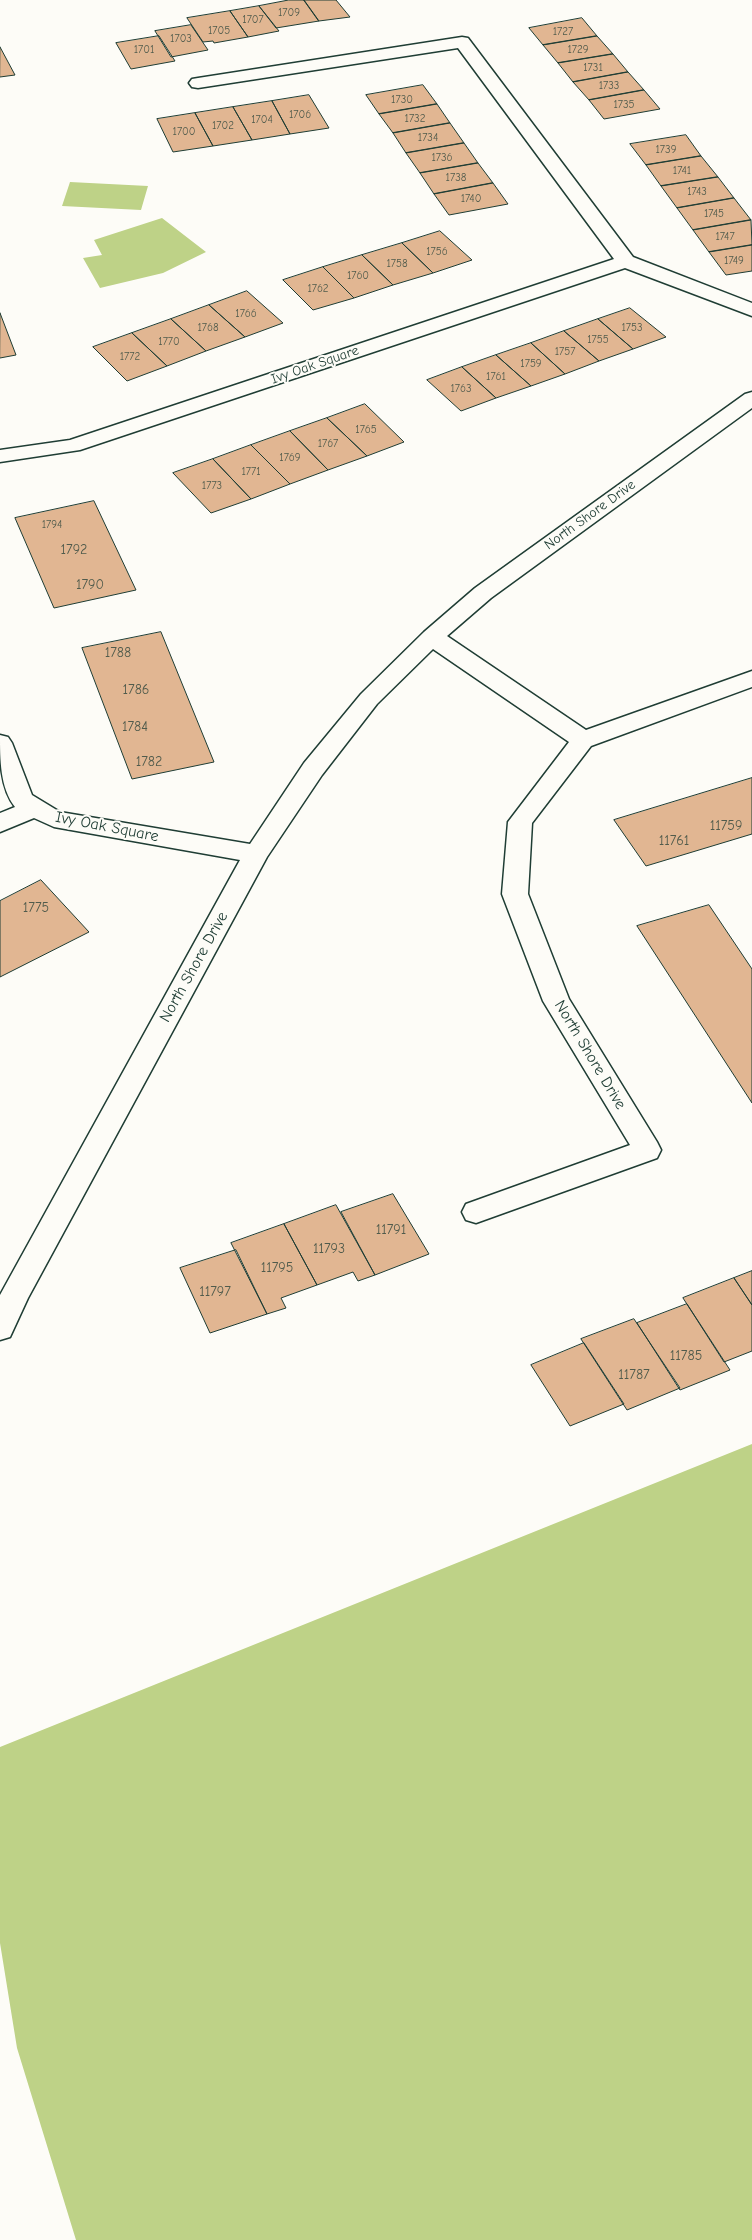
<!DOCTYPE html>
<style>
body{margin:0}
canvas{display:block;background:#fdfcf7}
</style>
<canvas width="752" height="2240"></canvas>
<script>
const g = document.querySelector('canvas').getContext('2d');
g.lineJoin = 'round';
function fill(path, color) {
  g.fillStyle = color;
  g.fill(path, 'evenodd');
}
function strokePath(path, color, width, dash) {
  g.strokeStyle = color;
  g.lineWidth = width;
  g.lineCap = dash ? 'butt' : 'round';
  g.setLineDash(dash || []);
  g.stroke(path);
}
function write(font, color, halo, rows, align = 'center') {
  g.font = font + ' "Comic Neue",sans-serif';
  g.lineWidth = 4;
  g.setLineDash([]);
  g.textBaseline = 'middle';
  g.strokeStyle = halo;
  g.fillStyle = color;
  for (const [text, x, y, turn = 0] of rows) {
    g.save();
    g.translate(x, y);
    g.rotate((+turn || 0) * Math.PI / 180);
    g.textAlign = isNaN(turn) ? turn : align;
    if (halo) g.strokeText(text, 0, 0);
    g.fillText(text, 0, 0);
    g.restore();
  }
}
const green = new Path2D(`
 M 70,182 L 148,186 L 141,210 L 62,206 Z
 M 162,218 L 206,252 L 163,273 L 100,288 L 83,258 L 102,255 L 94,240 Z
 M 752,1444 L 752,2240 L 76,2240 L 17,2048 L 0,1943 L 0,1747 Z`);
const building = new Path2D(`
 M 289,0 L 304,0 L 319,21 L 276,28 L 259,6 Z
 M 304,0 L 336,0 L 350,17 L 319,21 Z
 M 259,6 L 279,31 L 248,37 L 230,11 Z
 M 230,11 L 248,37 L 214,43 L 213,41 L 203,42 L 187,18 Z
 M 582,18 L 597,36 L 543,45 L 529,28 Z
 M 191,25 L 208,50 L 171,57 L 155,31 Z
 M 159,36 L 175,61 L 131,69 L 116,43 Z
 M 597,36 L 613,54 L 558,63 L 543,45 Z
 M 0,47 L 15,75 L 0,77 Z
 M 613,54 L 628,72 L 573,82 L 558,63 Z
 M 628,72 L 644,90 L 589,100 L 573,82 Z
 M 423,85 L 437,104 L 379,114 L 366,95 Z
 M 644,90 L 660,109 L 604,119 L 589,100 Z
 M 309,95 L 329,128 L 290,134 L 272,101 Z
 M 272,101 L 290,134 L 252,140 L 233,107 Z
 M 437,104 L 450,123 L 393,133 L 379,114 Z
 M 233,107 L 252,140 L 213,146 L 195,113 Z
 M 195,113 L 213,146 L 173,152 L 157,119 Z
 M 450,123 L 464,143 L 406,153 L 393,133 Z
 M 686,135 L 701,156 L 646,165 L 630,144 Z
 M 464,143 L 478,163 L 420,173 L 406,153 Z
 M 701,156 L 718,177 L 661,186 L 646,165 Z
 M 478,163 L 493,183 L 434,194 L 420,173 Z
 M 718,177 L 734,198 L 677,208 L 661,186 Z
 M 493,183 L 508,204 L 449,215 L 434,194 Z
 M 734,198 L 751,220 L 693,230 L 677,208 Z
 M 751,220 L 752,245 L 709,252 L 693,230 Z
 M 440,231 L 472,260 L 433,273 L 402,243 Z
 M 402,243 L 433,273 L 393,285 L 362,255 Z
 M 752,245 L 752,271 L 726,275 L 709,252 Z
 M 362,255 L 393,285 L 354,298 L 323,267 Z
 M 323,267 L 354,298 L 313,310 L 283,280 Z
 M 247,291 L 283,323 L 245,337 L 209,305 Z
 M 209,305 L 245,337 L 206,351 L 171,319 Z
 M 630,308 L 666,337 L 633,349 L 598,319 Z
 M 0,313 L 16,355 L 0,358 Z
 M 171,319 L 206,351 L 167,366 L 132,333 Z
 M 598,319 L 633,349 L 599,361 L 564,331 Z
 M 564,331 L 599,361 L 565,374 L 531,343 Z
 M 132,333 L 167,366 L 127,381 L 93,347 Z
 M 531,343 L 565,374 L 531,386 L 496,355 Z
 M 496,355 L 531,386 L 496,398 L 462,367 Z
 M 462,367 L 496,398 L 461,411 L 427,380 Z
 M 365,404 L 404,442 L 367,456 L 327,418 Z
 M 327,418 L 367,456 L 328,470 L 290,431 Z
 M 290,431 L 328,470 L 290,484 L 251,445 Z
 M 251,445 L 290,484 L 251,499 L 213,459 Z
 M 213,459 L 251,499 L 211,513 L 173,473 Z
 M 94,501 L 136,590 L 54,608 L 15,518 Z
 M 161,632 L 214,762 L 132,779 L 82,648 Z
 M 752,778 L 752,834 L 646,866 L 614,820 Z
 M 41,880 L 89,932 L 0,977 L 0,901 Z
 M 709,905 L 752,969 L 752,1103 L 637,926 Z
 M 393,1194 L 429,1254 L 375,1275 L 341,1212 Z
 M 336,1205 L 375,1275 L 358,1281 L 353,1272 L 317,1285 L 284,1224 Z
 M 284,1224 L 317,1285 L 281,1298 L 286,1308 L 267,1314 L 231,1243 Z
 M 236,1250 L 267,1314 L 210,1333 L 180,1268 Z
 M 752,1271 L 752,1305 L 734,1278 Z
 M 734,1278 L 752,1305 L 752,1351 L 724,1362 L 683,1298 Z
 M 687,1304 L 730,1370 L 680,1390 L 637,1323 Z
 M 634,1319 L 680,1388 L 627,1410 L 581,1339 Z
 M 584,1343 L 624,1404 L 570,1426 L 531,1365 Z`);
const minor = new Path2D(`
 M 462,37 L 468,38 L 633,257 L 752,303 L 752,316 L 625,268 L 80,450 L 0,462 L 0,450 L 70,440 L 614,259 L 458,48 L 198,88 L 192,87 L 189,83 L 192,79 L 198,78 Z
 M 752,392 L 752,408 L 491,598 L 447,636 L 586,730 L 752,671 L 752,687 L 591,746 L 532,823 L 528,894 L 569,999 L 657,1142 L 661,1150 L 657,1158 L 476,1223 L 466,1220 L 462,1212 L 466,1204 L 630,1145 L 543,1001 L 502,894 L 508,822 L 569,742 L 433,649 L 377,704 L 322,775 L 267,857 L 28,1298 L 10,1337 L 0,1340 L 0,1295 L 240,860 L 54,827 L 34,818 L 0,832 L 0,813 L 15,807 C 0,788 0,759 0,735 L 8,737 L 12,743 L 32,795 L 60,812 L 250,844 L 304,763 L 361,694 L 424,632 L 475,588 L 745,394 Z`);
const farNumbernames = [
 ["1709",289,13],
 ["1707",253,20],
 ["1705",219,31],
 ["1727",563,32],
 ["1703",181,39],
 ["1701",144,50],
 ["1729",578,50],
 ["1731",593,68],
 ["1733",609,86],
 ["1730",402,100],
 ["1735",624,105],
 ["1706",300,115],
 ["1732",415,119],
 ["1704",262,120],
 ["1702",223,126],
 ["1700",184,132],
 ["1734",428,138],
 ["1739",666,150],
 ["1736",442,158],
 ["1741",682,171],
 ["1738",456,178],
 ["1743",697,192],
 ["1740",471,199],
 ["1745",714,214],
 ["1747",725,237],
 ["1756",437,252],
 ["1749",734,261],
 ["1758",397,264],
 ["1760",358,276],
 ["1762",318,289],
 ["1766",246,314],
 ["1768",208,328],
 ["1753",632,328],
 ["1755",598,340],
 ["1770",169,342],
 ["1757",565,352],
 ["1772",130,357],
 ["1759",531,364],
 ["1761",496,377],
 ["1763",461,389],
 ["1765",366,430],
 ["1767",328,444],
 ["1769",290,458],
 ["1771",251,472],
 ["1773",212,486],
 ["1794",52,525]
];
const farStreetnames = [
 ["Ivy Oak Square",315,365,-19],
 ["North Shore Drive",590,515,-36]
];
const numberNames = [
 ["1792",74,550],
 ["1790",90,585],
 ["1788",118,653],
 ["1786",136,690],
 ["1784",135,727],
 ["1782",149,762],
 ["11759",726,826],
 ["11761",674,841],
 ["1775",36,908],
 ["11791",391,1230],
 ["11793",329,1249],
 ["11795",277,1268],
 ["11797",215,1292],
 ["11785",686,1356],
 ["11787",634,1375]
];
const streetNames = [
 ["Ivy Oak Square",107,827,11],
 ["North Shore Drive",194,967,-61],
 ["North Shore Drive",590,1055,59]
];
fill(green, '#bed287');
fill(building, '#e1b692');
strokePath(building, '#1f3d34', 1);
strokePath(minor, '#1f3d34', 3);
fill(minor, '#fdfcf7');
write('11px', '#505b4c', null, farNumbernames);
write('14px', '#1f3d34', '#fdfcf7', farStreetnames);
write('14px', '#505b4c', null, numberNames);
write('16px', '#1f3d34', '#fdfcf7', streetNames);
</script>
